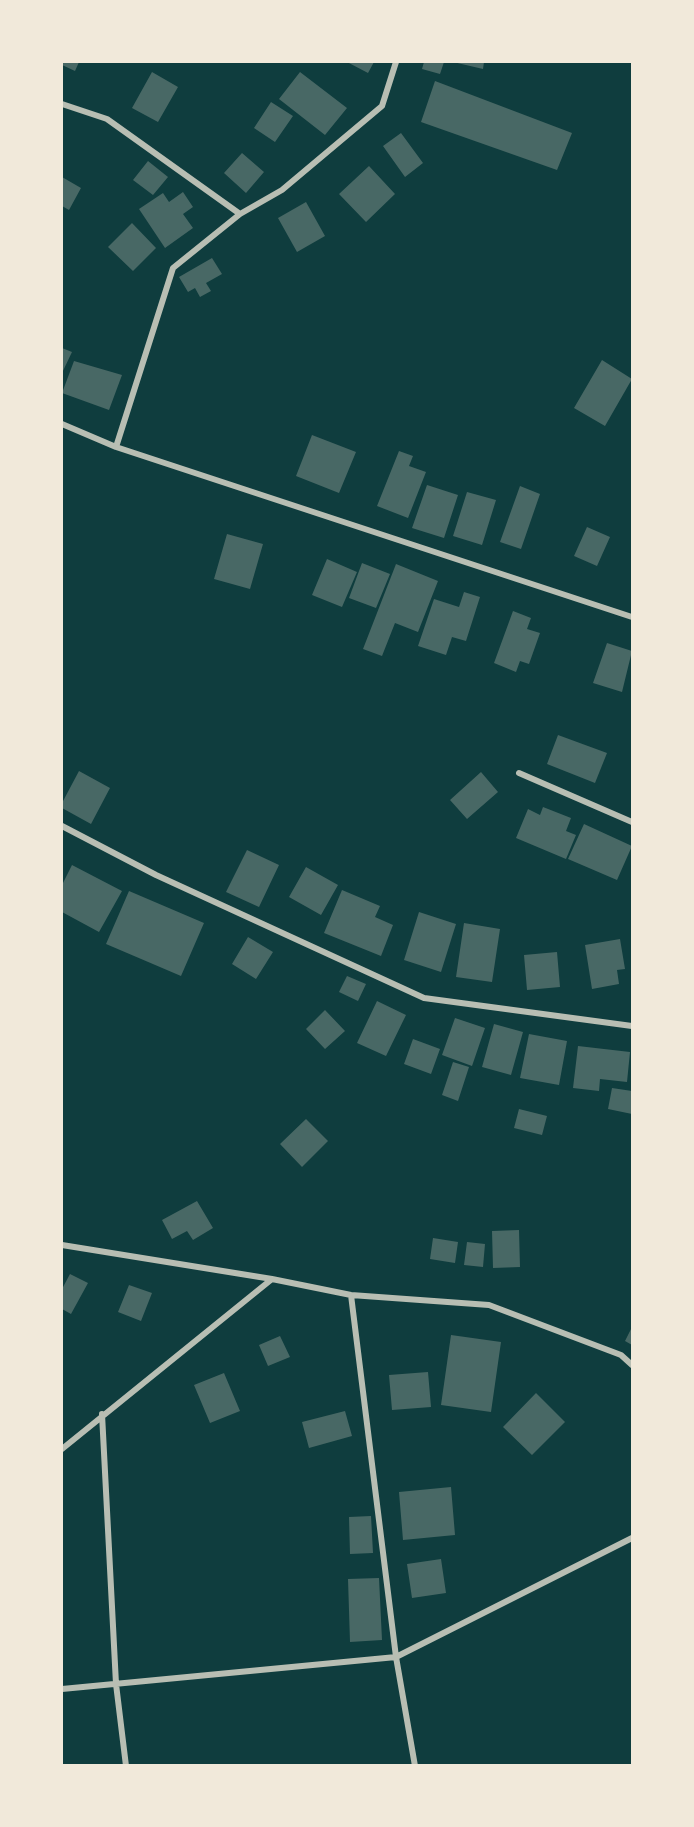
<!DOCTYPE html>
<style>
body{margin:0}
#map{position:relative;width:694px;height:1827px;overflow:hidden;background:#0f3d3e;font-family:"DejaVu Sans",sans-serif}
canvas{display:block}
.frame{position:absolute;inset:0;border:63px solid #f1e9da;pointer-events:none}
</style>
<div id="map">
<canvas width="694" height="1827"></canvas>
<div class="frame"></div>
</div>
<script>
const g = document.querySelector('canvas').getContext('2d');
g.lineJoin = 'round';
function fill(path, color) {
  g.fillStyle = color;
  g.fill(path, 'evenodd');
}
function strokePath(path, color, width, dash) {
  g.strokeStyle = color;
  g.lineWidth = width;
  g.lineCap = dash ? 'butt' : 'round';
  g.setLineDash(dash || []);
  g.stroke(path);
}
const building = new Path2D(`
 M 62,62 L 79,62 L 75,71 L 62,65 Z
 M 347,62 L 374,62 L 368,73 Z
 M 424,62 L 444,62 L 440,74 L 422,69 Z
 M 453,62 L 484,62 L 483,69 Z
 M 152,72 L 178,87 L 158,122 L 132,108 Z
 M 300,72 L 347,108 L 325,135 L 279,99 Z
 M 435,81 L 572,133 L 557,170 L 421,122 Z
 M 271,102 L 293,116 L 275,142 L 254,128 Z
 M 401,133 L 423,163 L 405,177 L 383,146 Z
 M 242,153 L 264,172 L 246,193 L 224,173 Z
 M 148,161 L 168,177 L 153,195 L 133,180 Z
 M 369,166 L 395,194 L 366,222 L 339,194 Z
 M 62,177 L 81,188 L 69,210 L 62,206 Z
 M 183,192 L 193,207 L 183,214 L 193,228 L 165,248 L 139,209 L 163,193 L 169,202 Z
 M 306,202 L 325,236 L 297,252 L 278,218 Z
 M 132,223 L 156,248 L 133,271 L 108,247 Z
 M 212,258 L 222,274 L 206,283 L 211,291 L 200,297 L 195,288 L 188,292 L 179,277 Z
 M 62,348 L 72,352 L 62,373 Z
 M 602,360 L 632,379 L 605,426 L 574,408 Z
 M 74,361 L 122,375 L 109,410 L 62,393 Z
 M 312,435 L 356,452 L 339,493 L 296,476 Z
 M 399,451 L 413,456 L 409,466 L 426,472 L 408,518 L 377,506 Z
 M 427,485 L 458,495 L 444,538 L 412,528 Z
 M 520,486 L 540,494 L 521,549 L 500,542 Z
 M 467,492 L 496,500 L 482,545 L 453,536 Z
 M 587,527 L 610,537 L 597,566 L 574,556 Z
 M 227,534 L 263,544 L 250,589 L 214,579 Z
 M 327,559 L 357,572 L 342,607 L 312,595 Z
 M 362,563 L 390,574 L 376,608 L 349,598 Z
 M 396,564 L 438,581 L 418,632 L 395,623 L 382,656 L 363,649 Z
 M 464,592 L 480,597 L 466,641 L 452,637 L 446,655 L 418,646 L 434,599 L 459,607 Z
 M 513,611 L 531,618 L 527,629 L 540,633 L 529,664 L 520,661 L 516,672 L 494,663 Z
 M 607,643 L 632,651 L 622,692 L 593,683 Z
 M 558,735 L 607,753 L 595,783 L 547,764 Z
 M 79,771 L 110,788 L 91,824 L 62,808 L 62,803 Z
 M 481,772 L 498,792 L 467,819 L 450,800 Z
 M 543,807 L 571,818 L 566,831 L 576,835 L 566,859 L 516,838 L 528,809 L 540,815 Z
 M 584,824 L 632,846 L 617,880 L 568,859 Z
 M 247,850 L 279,865 L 259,907 L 226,892 Z
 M 72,865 L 122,891 L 99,932 L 62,912 L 62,885 Z
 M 306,867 L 338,885 L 321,915 L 289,897 Z
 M 342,890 L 380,906 L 375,917 L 393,925 L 381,956 L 324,933 Z
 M 129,891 L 204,923 L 181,976 L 106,944 Z
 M 419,912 L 456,924 L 441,972 L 404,960 Z
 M 464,923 L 500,929 L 492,982 L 456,977 Z
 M 248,937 L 273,952 L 256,979 L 232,964 Z
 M 620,939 L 625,969 L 617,970 L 619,984 L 592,989 L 585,945 Z
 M 557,952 L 560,987 L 527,990 L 524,955 Z
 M 347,976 L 366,984 L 358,1001 L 339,992 Z
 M 377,1001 L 406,1015 L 386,1056 L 357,1043 Z
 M 325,1010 L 345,1031 L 325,1049 L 306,1029 Z
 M 455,1018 L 485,1028 L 472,1066 L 442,1055 Z
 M 494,1024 L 523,1032 L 511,1075 L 482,1067 Z
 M 529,1034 L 567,1041 L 559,1085 L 520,1078 Z
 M 413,1039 L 440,1049 L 431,1074 L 404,1064 Z
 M 578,1046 L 630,1052 L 627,1082 L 600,1079 L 599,1091 L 573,1088 Z
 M 453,1062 L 469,1067 L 458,1101 L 442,1095 Z
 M 612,1088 L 632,1091 L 632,1114 L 608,1109 Z
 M 519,1109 L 547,1116 L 542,1135 L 514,1128 Z
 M 306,1119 L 328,1141 L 302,1167 L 280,1144 Z
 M 197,1201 L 213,1228 L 193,1240 L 187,1231 L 172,1239 L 162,1220 Z
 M 519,1230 L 520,1267 L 493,1268 L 492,1231 Z
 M 433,1238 L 458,1242 L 455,1263 L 430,1259 Z
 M 467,1242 L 485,1244 L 483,1267 L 464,1265 Z
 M 70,1274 L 88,1283 L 71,1314 L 62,1309 L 62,1289 Z
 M 129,1285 L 152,1293 L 141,1321 L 118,1312 Z
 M 632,1327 L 632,1345 L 625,1341 Z
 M 451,1335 L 501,1342 L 491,1412 L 441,1405 Z
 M 280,1336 L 290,1357 L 268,1366 L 259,1345 Z
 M 428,1372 L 431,1407 L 392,1410 L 389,1375 Z
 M 224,1373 L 240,1411 L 210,1423 L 194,1385 Z
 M 536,1393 L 565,1422 L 532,1455 L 503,1427 Z
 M 345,1411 L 352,1436 L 309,1448 L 302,1422 Z
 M 451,1487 L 455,1535 L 403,1540 L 399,1492 Z
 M 371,1516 L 373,1553 L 350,1554 L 349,1517 Z
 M 441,1559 L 446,1593 L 412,1598 L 407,1564 Z
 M 379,1578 L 382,1640 L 350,1642 L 348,1579 Z`);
const minor = new Path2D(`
 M 62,104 L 107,119 L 240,214
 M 62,424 L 116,447 L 632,617
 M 116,447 L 173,268 L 240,214 L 282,190 L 382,106 L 396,62
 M 519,773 L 632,822
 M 62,826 L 156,875 L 424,998 L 632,1026
 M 62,1245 L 272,1279
 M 351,1295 L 396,1657 L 415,1766
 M 102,1414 L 116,1684 L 126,1766
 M 62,1449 L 272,1279 L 351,1295 L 489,1305 L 621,1355 L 632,1365
 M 62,1689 L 396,1657 L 632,1538`);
fill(building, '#486865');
strokePath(minor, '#b8beb3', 6);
</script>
